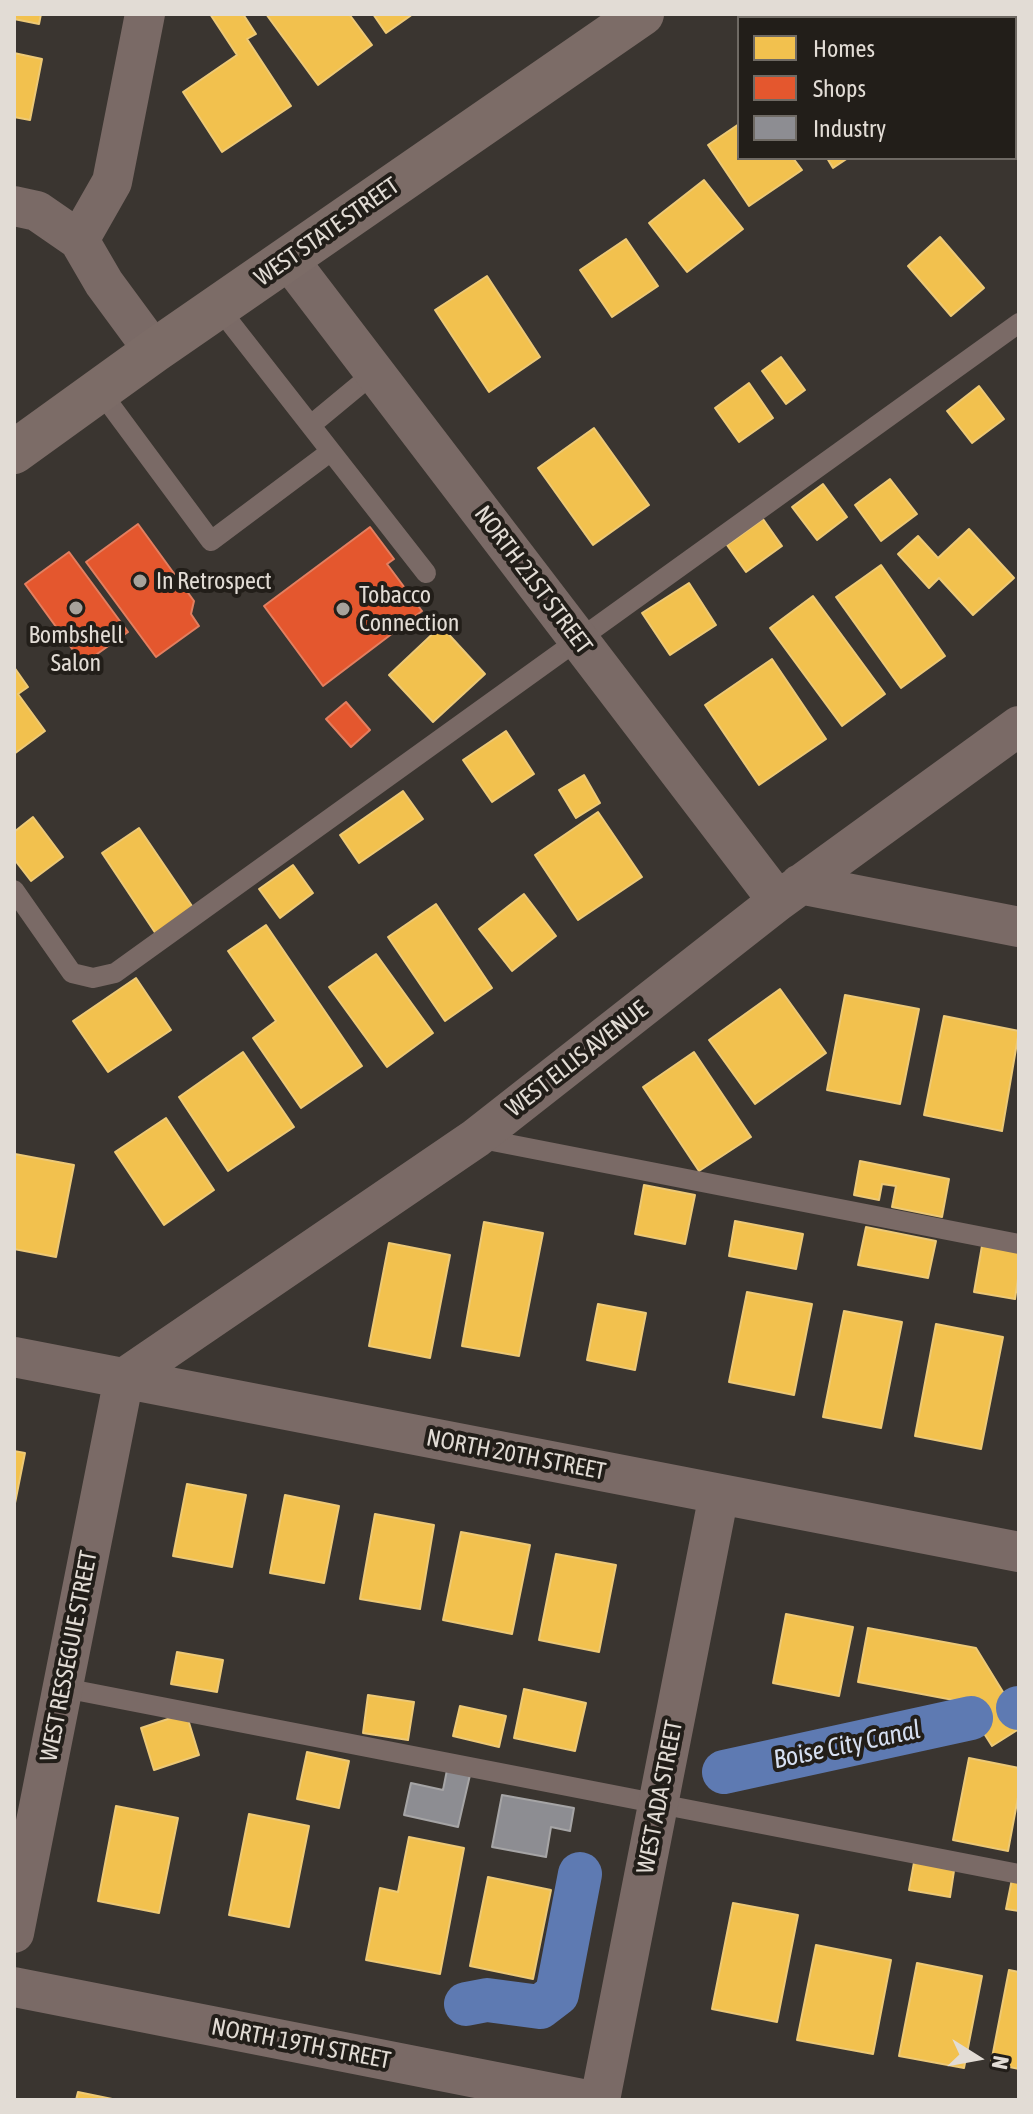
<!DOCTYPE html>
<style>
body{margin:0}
#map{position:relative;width:1033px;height:2114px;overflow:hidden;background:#3a3530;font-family:"Asap Condensed",sans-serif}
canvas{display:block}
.frame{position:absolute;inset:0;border:16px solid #e2dcd5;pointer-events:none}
.legend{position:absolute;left:737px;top:16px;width:280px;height:144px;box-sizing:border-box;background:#221e19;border:2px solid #6f6a64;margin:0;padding:10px 14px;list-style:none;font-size:24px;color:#e2dcd5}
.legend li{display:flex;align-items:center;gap:16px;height:40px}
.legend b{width:40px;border:2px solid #6f6a64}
.north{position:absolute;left:937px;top:2018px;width:80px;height:80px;-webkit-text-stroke:6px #221e19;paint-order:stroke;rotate:101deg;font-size:22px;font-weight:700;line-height:32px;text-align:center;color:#e2dcd5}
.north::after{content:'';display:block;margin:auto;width:28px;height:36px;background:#e2dcd5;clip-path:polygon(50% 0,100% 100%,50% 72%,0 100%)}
</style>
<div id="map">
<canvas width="1033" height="2114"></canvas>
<div class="frame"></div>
<ul class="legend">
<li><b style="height:22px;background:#f2c14e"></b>Homes</li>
<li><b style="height:22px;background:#e4572e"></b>Shops</li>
<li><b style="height:22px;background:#8d8d92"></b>Industry</li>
</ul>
<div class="north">N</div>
</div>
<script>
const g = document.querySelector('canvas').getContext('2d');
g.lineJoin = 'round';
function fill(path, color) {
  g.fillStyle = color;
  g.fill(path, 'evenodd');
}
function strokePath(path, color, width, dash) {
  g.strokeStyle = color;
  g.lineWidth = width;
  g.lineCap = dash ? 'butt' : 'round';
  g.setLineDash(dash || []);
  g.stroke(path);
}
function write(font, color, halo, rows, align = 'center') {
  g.font = font + ' "Asap Condensed",sans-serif';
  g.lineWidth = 8;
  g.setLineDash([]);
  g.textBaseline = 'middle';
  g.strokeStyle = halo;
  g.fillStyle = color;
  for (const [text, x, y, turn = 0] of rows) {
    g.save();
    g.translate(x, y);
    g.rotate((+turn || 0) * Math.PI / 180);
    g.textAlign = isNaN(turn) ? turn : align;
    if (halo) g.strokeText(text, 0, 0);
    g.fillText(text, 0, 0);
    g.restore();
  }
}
const homes = new Path2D(`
 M 14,14 L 41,14 L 39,24 L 14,19 Z
 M 210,14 L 243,14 L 256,34 L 247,39 L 291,106 L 222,152 L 183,92 L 237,55 Z
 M 266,14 L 349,14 L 372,45 L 318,85 Z
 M 373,14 L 413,14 L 386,33 Z
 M 893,14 L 952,14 L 955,18 L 887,18 Z
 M 980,14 L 1019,14 L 1019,67 L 1015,61 L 1015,18 L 983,18 Z
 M 14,53 L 42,59 L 30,120 L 14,117 Z
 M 739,124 L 739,158 L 793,158 L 802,170 L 749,206 L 708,145 Z
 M 827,158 L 848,158 L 833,168 Z
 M 704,180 L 743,229 L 687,272 L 649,223 Z
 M 940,237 L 984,288 L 951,316 L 908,266 Z
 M 626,239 L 658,286 L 612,317 L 580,270 Z
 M 487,276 L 540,357 L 489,392 L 435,310 Z
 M 781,357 L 805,390 L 786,404 L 762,371 Z
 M 749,383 L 773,418 L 739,442 L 715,408 Z
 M 979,386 L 1004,419 L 972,443 L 947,411 Z
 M 594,428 L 649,505 L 593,545 L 538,468 Z
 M 890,479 L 917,514 L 881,541 L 855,505 Z
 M 823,484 L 847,517 L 817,540 L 792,507 Z
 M 763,519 L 782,546 L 746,572 L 727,545 Z
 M 969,529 L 1014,578 L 973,615 L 939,578 L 929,588 L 898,554 L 918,536 L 938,558 Z
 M 881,565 L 945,656 L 901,688 L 836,597 Z
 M 689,583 L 716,625 L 670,655 L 642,613 Z
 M 813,596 L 885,694 L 842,726 L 770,628 Z
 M 441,626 L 485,674 L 433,722 L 389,675 Z
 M 772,659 L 826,739 L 759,785 L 705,705 Z
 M 14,667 L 28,687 L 18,694 L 45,731 L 14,754 Z
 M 506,731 L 534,774 L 492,802 L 463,760 Z
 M 584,775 L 600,803 L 576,818 L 559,790 Z
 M 403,791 L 423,819 L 359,863 L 340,835 Z
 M 598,812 L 642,877 L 578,920 L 535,855 Z
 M 33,817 L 63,857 L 31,881 L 14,859 L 14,832 Z
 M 139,828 L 194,909 L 156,934 L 102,853 Z
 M 293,865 L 313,893 L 280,918 L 259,889 Z
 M 524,894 L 556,936 L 512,971 L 479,929 Z
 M 436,904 L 492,988 L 445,1021 L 388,937 Z
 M 266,925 L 362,1066 L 301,1108 L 253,1038 L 276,1021 L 228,951 Z
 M 376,954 L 433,1033 L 387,1067 L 329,987 Z
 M 136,978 L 171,1030 L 108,1072 L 73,1021 Z
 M 780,989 L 826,1053 L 755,1104 L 709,1040 Z
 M 845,995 L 919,1009 L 900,1104 L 827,1090 Z
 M 944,1016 L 1019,1031 L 1002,1131 L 924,1115 Z
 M 243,1052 L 294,1127 L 228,1171 L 179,1097 Z
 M 694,1052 L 751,1137 L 699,1171 L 643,1087 Z
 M 166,1118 L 214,1190 L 164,1225 L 115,1152 Z
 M 15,1154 L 74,1165 L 56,1257 L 14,1249 Z
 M 860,1161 L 949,1179 L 942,1217 L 892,1207 L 896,1186 L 882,1184 L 879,1200 L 854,1195 Z
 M 644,1185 L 695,1195 L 685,1244 L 635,1234 Z
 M 735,1221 L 803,1234 L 796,1269 L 729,1256 Z
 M 484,1222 L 543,1233 L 519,1356 L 462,1346 Z
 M 866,1227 L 936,1241 L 928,1278 L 858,1265 Z
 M 983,1240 L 1019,1246 L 1019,1272 L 1015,1299 L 974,1292 Z
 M 389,1243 L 450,1255 L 430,1358 L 369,1346 Z
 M 747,1292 L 812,1304 L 794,1395 L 729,1382 Z
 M 598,1304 L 646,1313 L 635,1370 L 587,1360 Z
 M 844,1311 L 902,1322 L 881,1428 L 823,1417 Z
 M 936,1324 L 1003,1337 L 981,1449 L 915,1436 Z
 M 14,1451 L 25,1453 L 14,1508 Z
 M 187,1484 L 246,1495 L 232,1567 L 173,1556 Z
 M 285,1495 L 339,1506 L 324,1583 L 270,1573 Z
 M 375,1514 L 434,1525 L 420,1609 L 360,1599 Z
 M 461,1532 L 530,1545 L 512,1634 L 443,1620 Z
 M 556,1554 L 616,1565 L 599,1652 L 539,1640 Z
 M 786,1614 L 853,1627 L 839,1696 L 773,1683 Z
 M 868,1628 L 976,1648 L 1019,1718 L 1019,1729 L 992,1746 L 964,1702 L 858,1682 Z
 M 177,1652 L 223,1660 L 217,1692 L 171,1684 Z
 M 524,1689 L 586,1703 L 575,1751 L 514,1738 Z
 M 368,1695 L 414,1702 L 408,1740 L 363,1733 Z
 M 460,1706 L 506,1716 L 499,1747 L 453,1736 Z
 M 186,1713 L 199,1755 L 154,1770 L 141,1728 Z
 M 307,1752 L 349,1761 L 339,1808 L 297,1799 Z
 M 969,1758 L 1019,1768 L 1019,1792 L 1008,1851 L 953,1840 Z
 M 116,1806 L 178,1818 L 159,1913 L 98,1901 Z
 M 249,1814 L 309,1826 L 289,1927 L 229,1915 Z
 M 409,1837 L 464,1848 L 440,1974 L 366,1960 L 380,1888 L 398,1892 Z
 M 915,1857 L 955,1864 L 950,1897 L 909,1890 Z
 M 1013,1874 L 1019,1875 L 1019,1911 L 1006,1909 Z
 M 488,1877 L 551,1890 L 533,1979 L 470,1966 Z
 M 733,1903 L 798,1915 L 777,2022 L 712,2009 Z
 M 816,1945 L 891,1960 L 873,2054 L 797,2040 Z
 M 917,1963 L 982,1976 L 964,2068 L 899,2056 Z
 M 1009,1970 L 1019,1972 L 1019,2069 L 991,2063 Z
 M 78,2092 L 117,2100 L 76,2100 Z`);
const shops = new Path2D(`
 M 138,524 L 194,601 L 191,614 L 199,626 L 156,657 L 86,562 Z
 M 370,527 L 394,559 L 387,564 L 422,611 L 323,686 L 264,606 Z
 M 69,552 L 128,632 L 83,664 L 25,584 Z
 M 346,702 L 370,730 L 351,747 L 326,719 Z`);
const industry = new Path2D(`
 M 447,1770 L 470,1775 L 458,1827 L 404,1815 L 411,1783 L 443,1790 Z
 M 502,1795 L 574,1808 L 570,1831 L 551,1827 L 546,1857 L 492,1847 Z`);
const canal = new Path2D(`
 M 1018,1708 L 1019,1708
 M 724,1772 L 971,1718
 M 466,2004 L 487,2000 L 540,2007 L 557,1994 L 580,1874`);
const lane = new Path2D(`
 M 218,307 L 426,573
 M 100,391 L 211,541 L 330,452
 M 311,425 L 375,372
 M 14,890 L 72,973 L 93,978 L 115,973 L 1019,323
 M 477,1138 L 1019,1244
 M 64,1688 L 1019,1874`);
const street = new Path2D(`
 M 14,206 L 37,211 L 79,240 L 104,283 L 154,351
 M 79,240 L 112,182 L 145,14
 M 288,259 L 778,901
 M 800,884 L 1019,927
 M 14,1357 L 1019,1552
 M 14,1933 L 124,1378 L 476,1138 L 778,901 L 1019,726
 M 14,1987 L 588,2100
 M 600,2100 L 719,1494`);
const secondary = new Path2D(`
 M 14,452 L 154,351 L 642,14`);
const markers = [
 [140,581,8,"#a7a29b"],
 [76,608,8,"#a7a29b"],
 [343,609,8,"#a7a29b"]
];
const streetNames = [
 ["WEST STATE STREET",327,232,-35],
 ["NORTH 21ST STREET",533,580,53],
 ["WEST ELLIS AVENUE",577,1059,-38],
 ["NORTH 20TH STREET",516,1455,11],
 ["WEST RESSEGUIE STREET",69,1656,-79],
 ["WEST ADA STREET",660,1797,-79],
 ["NORTH 19TH STREET",301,2044,11]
];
const poiNames = [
 ["In Retrospect",156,581],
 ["Tobacco",359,595],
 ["Connection",359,623],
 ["Bombshell",76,635,"center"],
 ["Salon",76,663,"center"]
];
const waterNames = [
 ["Boise City Canal",847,1745,-12]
];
fill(homes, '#f2c14e');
strokePath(homes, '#edc976', 2);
fill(shops, '#e4572e');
strokePath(shops, '#e37f60', 2);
fill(industry, '#8d8d92');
strokePath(industry, '#a6a5a6', 2);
strokePath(canal, '#5e7ab2', 44);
strokePath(lane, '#7a6a66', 20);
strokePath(street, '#7a6a66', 40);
strokePath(secondary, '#7c6c67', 44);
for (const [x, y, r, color] of markers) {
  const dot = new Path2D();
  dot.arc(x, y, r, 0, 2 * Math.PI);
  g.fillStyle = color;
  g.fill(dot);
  strokePath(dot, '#221e19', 3);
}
write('24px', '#e2dcd5', '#221e19', streetNames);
write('24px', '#e2dcd5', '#221e19', poiNames, 'left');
write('italic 26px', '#d6dff1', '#221e19', waterNames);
</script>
